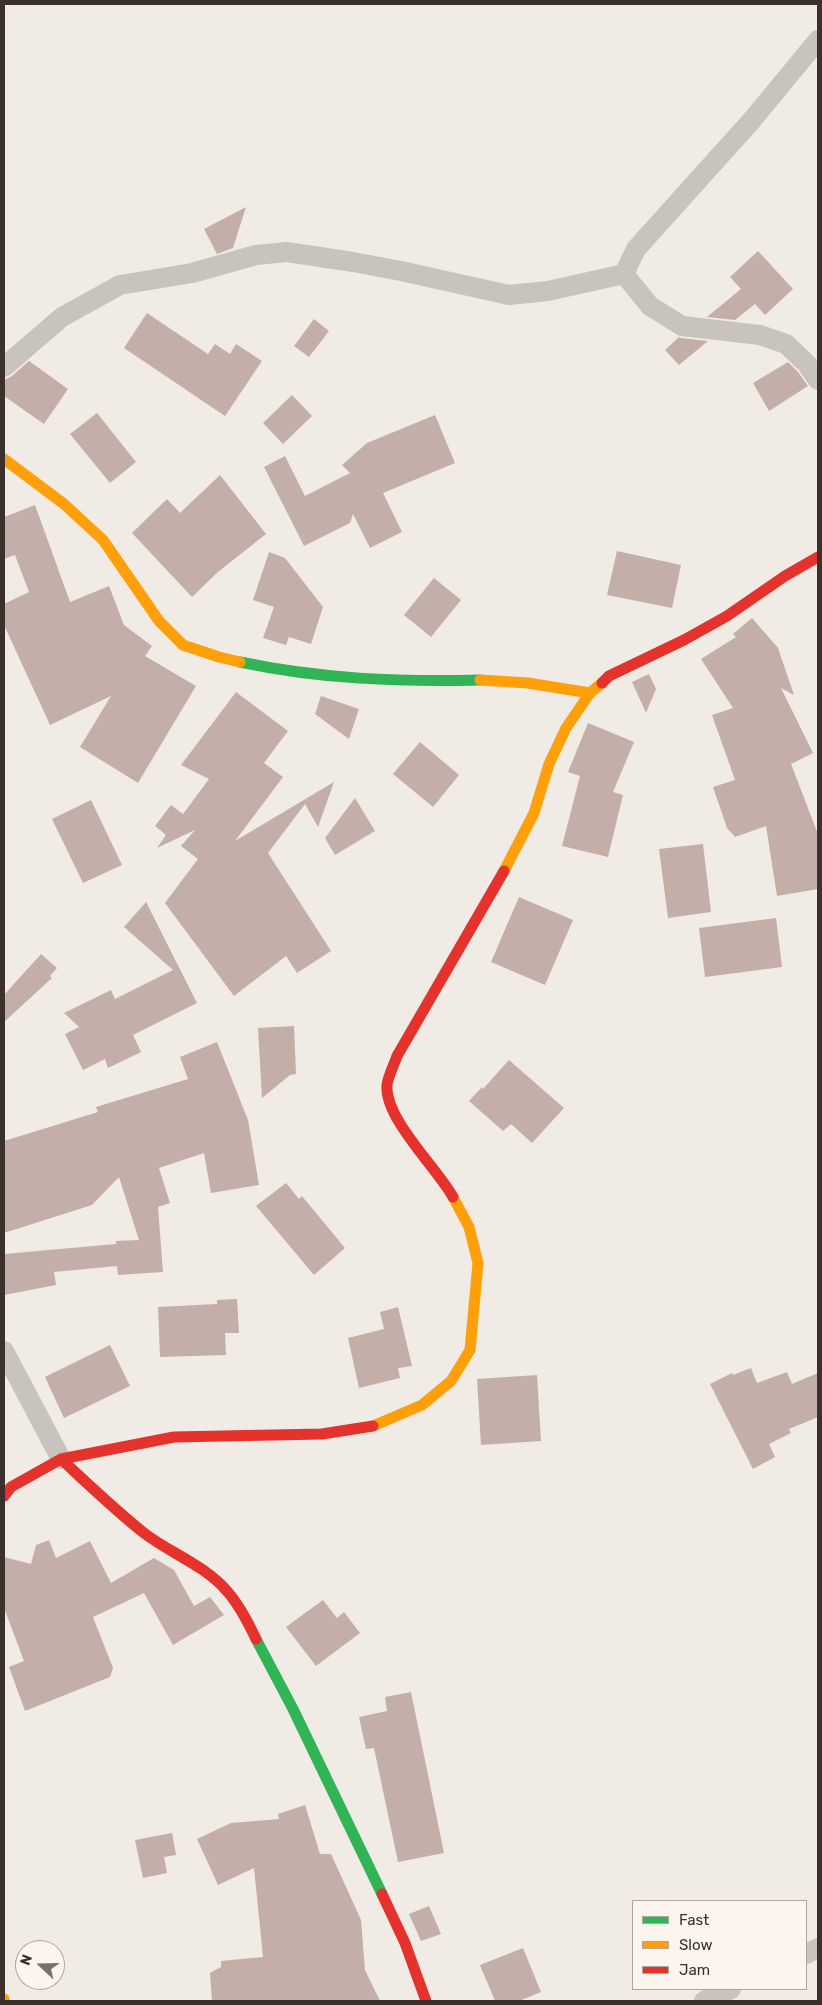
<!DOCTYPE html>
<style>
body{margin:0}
#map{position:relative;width:822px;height:2005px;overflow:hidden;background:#f0ebe5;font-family:Rubik,sans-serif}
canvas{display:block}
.frame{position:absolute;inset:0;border:5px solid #3b302b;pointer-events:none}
.legend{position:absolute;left:632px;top:1900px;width:175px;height:90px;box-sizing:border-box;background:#fbf5ee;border:1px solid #aea6a0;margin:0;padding:6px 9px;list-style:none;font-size:15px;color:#3b302b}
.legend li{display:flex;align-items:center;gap:10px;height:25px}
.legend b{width:25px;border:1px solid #aea6a0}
.north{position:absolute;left:15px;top:1940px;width:50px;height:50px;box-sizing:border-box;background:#fbf5ee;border:1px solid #aea6a0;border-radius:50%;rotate:291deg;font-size:14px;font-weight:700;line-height:20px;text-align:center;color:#3b302b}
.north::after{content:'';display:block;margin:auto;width:18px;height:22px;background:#7a716c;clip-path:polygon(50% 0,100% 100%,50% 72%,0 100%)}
</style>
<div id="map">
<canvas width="822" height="2005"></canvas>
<div class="frame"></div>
<ul class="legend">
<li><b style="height:6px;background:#30b455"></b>Fast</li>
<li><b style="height:6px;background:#ff9f0a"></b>Slow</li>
<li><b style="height:6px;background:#e5322d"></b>Jam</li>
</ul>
<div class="north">N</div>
</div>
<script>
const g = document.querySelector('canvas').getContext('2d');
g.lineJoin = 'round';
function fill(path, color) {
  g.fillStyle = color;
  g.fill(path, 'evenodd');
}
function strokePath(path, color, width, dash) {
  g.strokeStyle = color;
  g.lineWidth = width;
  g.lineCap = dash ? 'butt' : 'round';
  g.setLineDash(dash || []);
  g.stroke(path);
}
const building = new Path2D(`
 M 246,207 L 233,248 L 217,254 L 204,229 Z
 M 758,251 L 793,289 L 765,315 L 755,304 L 735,320 L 707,317 L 741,289 L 730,277 Z
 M 147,313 L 208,354 L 215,344 L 230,354 L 236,344 L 262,361 L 225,416 L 124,348 Z
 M 314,319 L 329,331 L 309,357 L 294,346 Z
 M 679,337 L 681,338 L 708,341 L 679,365 L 665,350 Z
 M 29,361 L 68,389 L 44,424 L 4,396 L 4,382 L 6,379 L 12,376 Z
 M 788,362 L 798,372 L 808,386 L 769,411 L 753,383 Z
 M 292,395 L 312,416 L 283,444 L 263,423 Z
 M 97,413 L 136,462 L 110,483 L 70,434 Z
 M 435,415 L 455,463 L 383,493 L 402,532 L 370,548 L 353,514 L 350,523 L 304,546 L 264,467 L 285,456 L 305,496 L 350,473 L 342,465 L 367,443 Z
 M 220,475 L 266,534 L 218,572 L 192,597 L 132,533 L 167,499 L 180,513 Z
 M 35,505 L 70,602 L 109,586 L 124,625 L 152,646 L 145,656 L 196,686 L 138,783 L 80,747 L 111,696 L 50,725 L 4,625 L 4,604 L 29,592 L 15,555 L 4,559 L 4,517 Z
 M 617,551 L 681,565 L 672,608 L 607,595 Z
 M 269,552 L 285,558 L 323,607 L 311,644 L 289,637 L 286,645 L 263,638 L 274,607 L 253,600 Z
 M 434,578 L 461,600 L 431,637 L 404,615 Z
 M 752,618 L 778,648 L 794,695 L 781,688 L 813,753 L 791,764 L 818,834 L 818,889 L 777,896 L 766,826 L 735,837 L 727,828 L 713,787 L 735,780 L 712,715 L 733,708 L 701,659 L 736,637 L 733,634 Z
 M 649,674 L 656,689 L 646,713 L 632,682 Z
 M 236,692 L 288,731 L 264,763 L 283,777 L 235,841 L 334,782 L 318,827 L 305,804 L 268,853 L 331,951 L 297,973 L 286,956 L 234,996 L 165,903 L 198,859 L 181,846 L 195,830 L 157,848 L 166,835 L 155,826 L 171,805 L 183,814 L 209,779 L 181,765 Z
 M 321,696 L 359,709 L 349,739 L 315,714 Z
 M 588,723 L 634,742 L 613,792 L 623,795 L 608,857 L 562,846 L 580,776 L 568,772 Z
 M 420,742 L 459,775 L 433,807 L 393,774 Z
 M 355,798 L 375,831 L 335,855 L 325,838 Z
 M 91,800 L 122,865 L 83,883 L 52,819 Z
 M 703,844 L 711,912 L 668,918 L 659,849 Z
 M 519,897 L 573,920 L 545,985 L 491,962 Z
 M 146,902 L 197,1003 L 133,1035 L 141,1052 L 108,1068 L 105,1059 L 83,1070 L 65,1034 L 79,1027 L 64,1013 L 111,990 L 115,999 L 173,970 L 124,927 Z
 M 776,918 L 782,967 L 705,977 L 699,928 Z
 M 41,954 L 57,968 L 50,976 L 52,978 L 4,1022 L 4,995 Z
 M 294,1026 L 296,1074 L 290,1075 L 262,1098 L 258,1028 Z
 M 217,1042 L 248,1120 L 259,1185 L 211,1193 L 204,1153 L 159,1168 L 170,1203 L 158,1207 L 163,1272 L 118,1275 L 117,1266 L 54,1272 L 56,1285 L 4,1295 L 4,1254 L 116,1244 L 116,1241 L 139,1240 L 119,1177 L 92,1205 L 4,1233 L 4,1141 L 98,1112 L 96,1107 L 188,1079 L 180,1057 Z
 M 509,1060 L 564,1108 L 532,1143 L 511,1124 L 503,1131 L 469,1101 L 482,1087 L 483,1089 Z
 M 286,1183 L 299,1199 L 302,1196 L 345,1248 L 314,1275 L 256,1206 Z
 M 237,1299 L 239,1333 L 225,1333 L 226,1355 L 160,1357 L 158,1307 L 217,1304 L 217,1300 Z
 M 398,1307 L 412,1366 L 398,1368 L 400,1378 L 359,1388 L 348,1338 L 384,1329 L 380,1312 Z
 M 110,1345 L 130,1386 L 64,1418 L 45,1377 Z
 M 751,1368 L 757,1383 L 787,1372 L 792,1384 L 818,1373 L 818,1417 L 789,1429 L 791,1433 L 769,1444 L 775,1457 L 753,1469 L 710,1384 L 732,1373 L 733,1375 Z
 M 537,1375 L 541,1441 L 481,1445 L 477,1379 Z
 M 49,1540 L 56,1558 L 90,1541 L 111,1583 L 154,1558 L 174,1570 L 194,1606 L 210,1597 L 224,1615 L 173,1645 L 144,1593 L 93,1617 L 113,1668 L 110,1677 L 25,1711 L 9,1667 L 24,1661 L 4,1608 L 4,1557 L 31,1564 L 36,1545 Z
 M 323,1600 L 337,1618 L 344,1612 L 360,1633 L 316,1666 L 286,1627 Z
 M 411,1692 L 444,1853 L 398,1862 L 374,1748 L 366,1749 L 359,1717 L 387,1711 L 385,1697 Z
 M 305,1805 L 320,1854 L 331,1854 L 361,1920 L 365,1970 L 380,2001 L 212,2001 L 210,1973 L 221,1967 L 221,1961 L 263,1957 L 259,1917 L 254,1868 L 218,1885 L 197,1839 L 231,1823 L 279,1819 L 278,1814 Z
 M 172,1833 L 176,1855 L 164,1857 L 167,1873 L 143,1878 L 135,1840 Z
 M 429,1906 L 441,1934 L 421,1941 L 409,1914 Z
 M 523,1948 L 541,1992 L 519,2001 L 495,2001 L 480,1965 Z`);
const street = new Path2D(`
 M 818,40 L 752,120 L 636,249 L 624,274 L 650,306 L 682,326 L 760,335 L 786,344 L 807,364 L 818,380
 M 4,367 L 62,317 L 120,285 L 192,273 L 256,255 L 287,252 L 353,262 L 401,271 L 509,295 L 548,291 L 624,274
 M 4,1351 L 61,1459
 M 806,1954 L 818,1948
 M 704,2001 L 731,1989`);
const fast = new Path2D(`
 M 240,662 C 320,679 399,682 480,680
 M 256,1639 L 293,1709 L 382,1894`);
const slow = new Path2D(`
 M 4,459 L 64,504 L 103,540 L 159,621 L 183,645 L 219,657 L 240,662
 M 480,680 L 528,683 L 590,693
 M 504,871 L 534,813 L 549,764 L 566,728 L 590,693 L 602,683
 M 373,1426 L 422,1405 L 451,1381 L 470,1350 L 478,1263 L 469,1227 L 453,1197
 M 4,1999 L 4,2001`);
const jam = new Path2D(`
 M 602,683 L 609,676 L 684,640 L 727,616 L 785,576 L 818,557
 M 453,1197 C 437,1168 384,1118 387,1085 C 388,1076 394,1065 397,1056 L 504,871
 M 61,1459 C 88,1484 115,1510 144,1533 C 170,1553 204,1565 226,1590 C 239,1604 248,1622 256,1639
 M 4,1496 L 11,1487 L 61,1459 L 174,1437 L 322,1434 L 373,1426
 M 382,1894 L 405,1943 L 426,2001`);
fill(building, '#c3afa7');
strokePath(street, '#c9c3be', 20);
strokePath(fast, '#30b455', 11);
strokePath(slow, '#ff9f0a', 11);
strokePath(jam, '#e5322d', 11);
</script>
